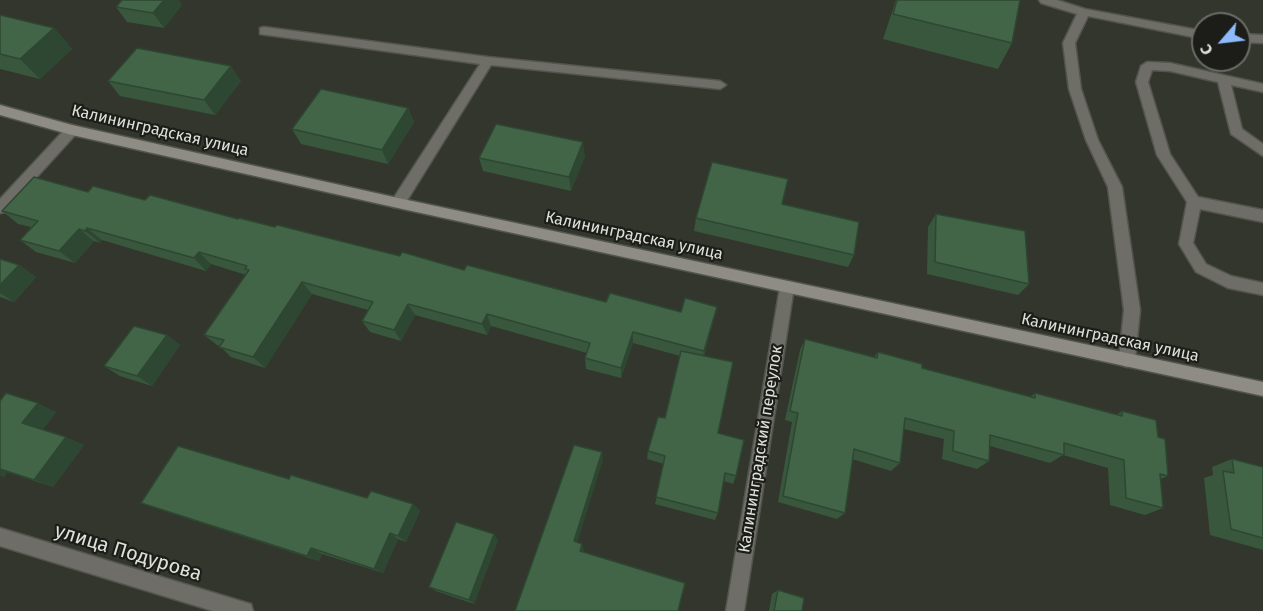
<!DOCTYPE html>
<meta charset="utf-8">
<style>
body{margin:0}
#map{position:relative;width:1263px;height:611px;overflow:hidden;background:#33362c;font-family:"Fira Sans",sans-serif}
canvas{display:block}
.north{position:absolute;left:1191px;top:12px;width:60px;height:60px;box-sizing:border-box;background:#1c1d18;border:2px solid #6a6b66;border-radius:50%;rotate:242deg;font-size:16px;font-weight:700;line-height:24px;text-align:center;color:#dee0da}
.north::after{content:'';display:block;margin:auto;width:21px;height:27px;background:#8eb9fc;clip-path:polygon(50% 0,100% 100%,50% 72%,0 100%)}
</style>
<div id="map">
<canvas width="1263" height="611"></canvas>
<div class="north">С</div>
</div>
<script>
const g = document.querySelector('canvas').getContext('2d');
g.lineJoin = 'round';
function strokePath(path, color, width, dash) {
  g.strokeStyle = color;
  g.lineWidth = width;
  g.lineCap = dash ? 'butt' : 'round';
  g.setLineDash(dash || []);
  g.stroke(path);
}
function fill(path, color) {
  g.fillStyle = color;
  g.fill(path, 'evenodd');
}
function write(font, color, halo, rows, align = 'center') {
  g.font = font + ' "Fira Sans",sans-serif';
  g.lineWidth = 4.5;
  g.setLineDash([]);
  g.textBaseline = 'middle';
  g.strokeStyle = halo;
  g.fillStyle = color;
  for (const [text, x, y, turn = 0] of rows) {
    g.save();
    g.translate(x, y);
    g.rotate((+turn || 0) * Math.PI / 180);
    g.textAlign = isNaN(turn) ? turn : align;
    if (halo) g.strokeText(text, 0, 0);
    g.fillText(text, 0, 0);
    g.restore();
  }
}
const lane = new Path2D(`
 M 1039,0 L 1057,0 L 1085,9 L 1203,31 L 1203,39 L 1088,16 L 1075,43 L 1081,89 L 1098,140 L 1122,187 L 1140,310 L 1135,360 L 1133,365 L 1127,367 L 1121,365 L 1119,360 L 1124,310 L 1108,187 L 1086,140 L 1069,89 L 1063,43 L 1077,14 L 1041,3 Z
 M 264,27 L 488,57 L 720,81 L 726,85 L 720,89 L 491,65 L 403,207 L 393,207 L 391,203 L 393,199 L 480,64 L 260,34 L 260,28 Z
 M 1239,34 L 1263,35 L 1263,43 L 1239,42 Z
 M 1147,62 L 1170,63 L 1263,84 L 1263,92 L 1231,85 L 1242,129 L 1263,144 L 1263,156 L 1231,134 L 1218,82 L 1170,71 L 1152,70 L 1148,82 L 1170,154 L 1198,197 L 1263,210 L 1263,222 L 1200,209 L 1193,243 L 1206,264 L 1231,276 L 1263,283 L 1263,295 L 1228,288 L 1196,272 L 1179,244 L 1187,202 L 1157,155 L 1136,82 L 1141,66 Z`);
const street = new Path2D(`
 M 72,125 L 77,127 L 78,130 L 77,133 L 5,212 L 0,213 L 0,199 L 67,127 Z
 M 787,281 L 792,283 L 794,287 L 744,611 L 726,611 L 780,287 L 782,283 Z
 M 0,528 L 244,602 L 251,604 L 253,611 L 213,611 L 0,546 Z`);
const secondary = new Path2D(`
 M 0,105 L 72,125 L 398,198 L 1263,382 L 1263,396 L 398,208 L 72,135 L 0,115 Z`);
const wall = new Path2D(`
 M 896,0 L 1020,0 L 1012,43 L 998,69 L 883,39 Z
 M 182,5 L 164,28 L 127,22 L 116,7 Z
 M 0,15 L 54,28 L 72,49 L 40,79 L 0,69 Z
 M 108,81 L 241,81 L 215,115 L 120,96 Z
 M 408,108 L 414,122 L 388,164 L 301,144 L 292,129 Z
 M 585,156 L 571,191 L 483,171 L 479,158 Z
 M 88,192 L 145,200 L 275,227 L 606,302 L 681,312 L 717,307 L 704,356 L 718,433 L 736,476 L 733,484 L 724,481 L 718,513 L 715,520 L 655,504 L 664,464 L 647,459 L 648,451 L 665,418 L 680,356 L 633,343 L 621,378 L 586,369 L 585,358 L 587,353 L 491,326 L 487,335 L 415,315 L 401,341 L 370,332 L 362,321 L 368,310 L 312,294 L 265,368 L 231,357 L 220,346 L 217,345 L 204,335 L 246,275 L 211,264 L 206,271 L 102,240 L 100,243 L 94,241 L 75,263 L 36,252 L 20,240 L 31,227 L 18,224 L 2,211 Z
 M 782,204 L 854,255 L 848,267 L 694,231 L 696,218 Z
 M 936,214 L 1029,284 L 1018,295 L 927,274 L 928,227 Z
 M 0,259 L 19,265 L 36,277 L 14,302 L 0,297 Z
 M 167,335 L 180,345 L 152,386 L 120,376 L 104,366 Z
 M 805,339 L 874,357 L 878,352 L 922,368 L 1030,397 L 1035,393 L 1116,415 L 1122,411 L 1158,437 L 1168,476 L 1161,479 L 1163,508 L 1145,515 L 1110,505 L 1108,468 L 1063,455 L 1050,463 L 990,446 L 989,461 L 977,469 L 942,459 L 944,439 L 904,429 L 900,463 L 891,471 L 852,459 L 845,513 L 837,519 L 778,502 L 792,422 L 785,420 L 800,350 Z
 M 0,401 L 56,412 L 43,429 L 84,445 L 53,487 L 7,472 L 4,477 L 0,475 Z
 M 1232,459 L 1263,467 L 1263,550 L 1210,535 L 1204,478 L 1213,475 L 1212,467 Z
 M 289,479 L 367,498 L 413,504 L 420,511 L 406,542 L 398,539 L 383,573 L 322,554 L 319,561 L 158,509 L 141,503 Z
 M 498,540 L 474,604 L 436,591 L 429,587 Z
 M 778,590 L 802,611 L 769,611 L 772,594 Z`);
const shadedWall = new Path2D(`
 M 164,0 L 179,0 L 182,5 L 164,28 L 153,13 Z
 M 54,28 L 72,49 L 40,79 L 20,59 Z
 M 231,66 L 241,81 L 215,115 L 204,100 Z
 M 408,108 L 414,122 L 388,164 L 382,150 Z
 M 583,142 L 585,156 L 571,191 L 569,177 Z
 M 87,228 L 102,240 L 100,243 L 85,231 Z
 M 79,229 L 94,241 L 75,263 L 59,251 Z
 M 199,252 L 211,264 L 206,271 L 194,258 Z
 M 19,265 L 36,277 L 14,302 L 0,293 L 0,285 Z
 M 302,282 L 312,294 L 265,368 L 253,357 Z
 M 408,304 L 415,315 L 401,341 L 394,330 Z
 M 717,307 L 702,362 L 704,351 Z
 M 487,314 L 491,326 L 487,335 L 482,324 Z
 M 633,332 L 633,343 L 621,378 L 621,368 Z
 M 167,335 L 180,345 L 152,386 L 137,376 Z
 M 38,403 L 56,412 L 42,431 L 22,423 Z
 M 66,437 L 84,445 L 53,487 L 34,480 Z
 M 602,452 L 603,460 L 576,547 L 574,541 Z
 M 0,469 L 7,472 L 4,477 L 0,475 Z
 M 413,504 L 420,511 L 406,542 L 398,536 Z
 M 390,533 L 398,539 L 383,573 L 374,569 Z
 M 494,534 L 498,540 L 474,604 L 469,600 Z
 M 582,544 L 584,550 L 582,556 L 580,551 Z
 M 311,548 L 322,554 L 319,561 L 307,556 Z`);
const building = new Path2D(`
 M 122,0 L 164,0 L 153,13 L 116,7 Z
 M 897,0 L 1020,0 L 1012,43 L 893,14 Z
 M 0,15 L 54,28 L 20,59 L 0,54 Z
 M 137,48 L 231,66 L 204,100 L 108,81 Z
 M 321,89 L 408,108 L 382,150 L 292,129 Z
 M 496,124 L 583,142 L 569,177 L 479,158 Z
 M 712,162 L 788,179 L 782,204 L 859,222 L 854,255 L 696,218 Z
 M 34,177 L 88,192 L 93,186 L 145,200 L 150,195 L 238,219 L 239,218 L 275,227 L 277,225 L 400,256 L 402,252 L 464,270 L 467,265 L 606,302 L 610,293 L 681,312 L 685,298 L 717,307 L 704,351 L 633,332 L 621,368 L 585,358 L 590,343 L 487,314 L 482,324 L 408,304 L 394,330 L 362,321 L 373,302 L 302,282 L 253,357 L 219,347 L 224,340 L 204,335 L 249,270 L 245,269 L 247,266 L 199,252 L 194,258 L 87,228 L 85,231 L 79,229 L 59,251 L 20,240 L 38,221 L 2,211 Z
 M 936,214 L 1025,231 L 1029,284 L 935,262 Z
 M 0,259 L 19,265 L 0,285 Z
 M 134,326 L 167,335 L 137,376 L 104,366 Z
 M 805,339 L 877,358 L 878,352 L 922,364 L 922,368 L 1035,398 L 1035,393 L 1122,416 L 1122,411 L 1156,420 L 1158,437 L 1165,439 L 1168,476 L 1160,474 L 1163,508 L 1126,498 L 1124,460 L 1064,443 L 1064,455 L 990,435 L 989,461 L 953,451 L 954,431 L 905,418 L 900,463 L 854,449 L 845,513 L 783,496 L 798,413 L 790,411 Z
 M 681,351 L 733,362 L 718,433 L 744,440 L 736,476 L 725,473 L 718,513 L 656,497 L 665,456 L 648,451 L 658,417 L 665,418 Z
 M 6,393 L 38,403 L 22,423 L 66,437 L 34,480 L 0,469 L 0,401 Z
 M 574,445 L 602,452 L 574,541 L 582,544 L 580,551 L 685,583 L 678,611 L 515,611 Z
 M 178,446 L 289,479 L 291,475 L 367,498 L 371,491 L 413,504 L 398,536 L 390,533 L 374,569 L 311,548 L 307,556 L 141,503 Z
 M 1232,459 L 1263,467 L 1263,538 L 1231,529 L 1223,471 L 1234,473 Z
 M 456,522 L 494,534 L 469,600 L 429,587 Z
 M 778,590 L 804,598 L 802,611 L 774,611 Z`);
const streetNames = [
 ["Калининградская улица",160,131,13],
 ["Калининградская улица",634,236,12],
 ["Калининградская улица",1110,338,12],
 ["Калининградский переулок",761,449,-81]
];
const nearStreetnames = [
 ["улица Подурова",128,553,17]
];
strokePath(lane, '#52554b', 3);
strokePath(street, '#52554b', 3);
strokePath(secondary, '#52554b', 3);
fill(lane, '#6f6d68');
fill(street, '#6f6d68');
fill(secondary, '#8f8c85');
fill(wall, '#39573d');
fill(shadedWall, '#2e4732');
fill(building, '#426547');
strokePath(building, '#2e4732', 1.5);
write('16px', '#dee0da', '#1c1d18', streetNames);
write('20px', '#dee0da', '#1c1d18', nearStreetnames);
</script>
